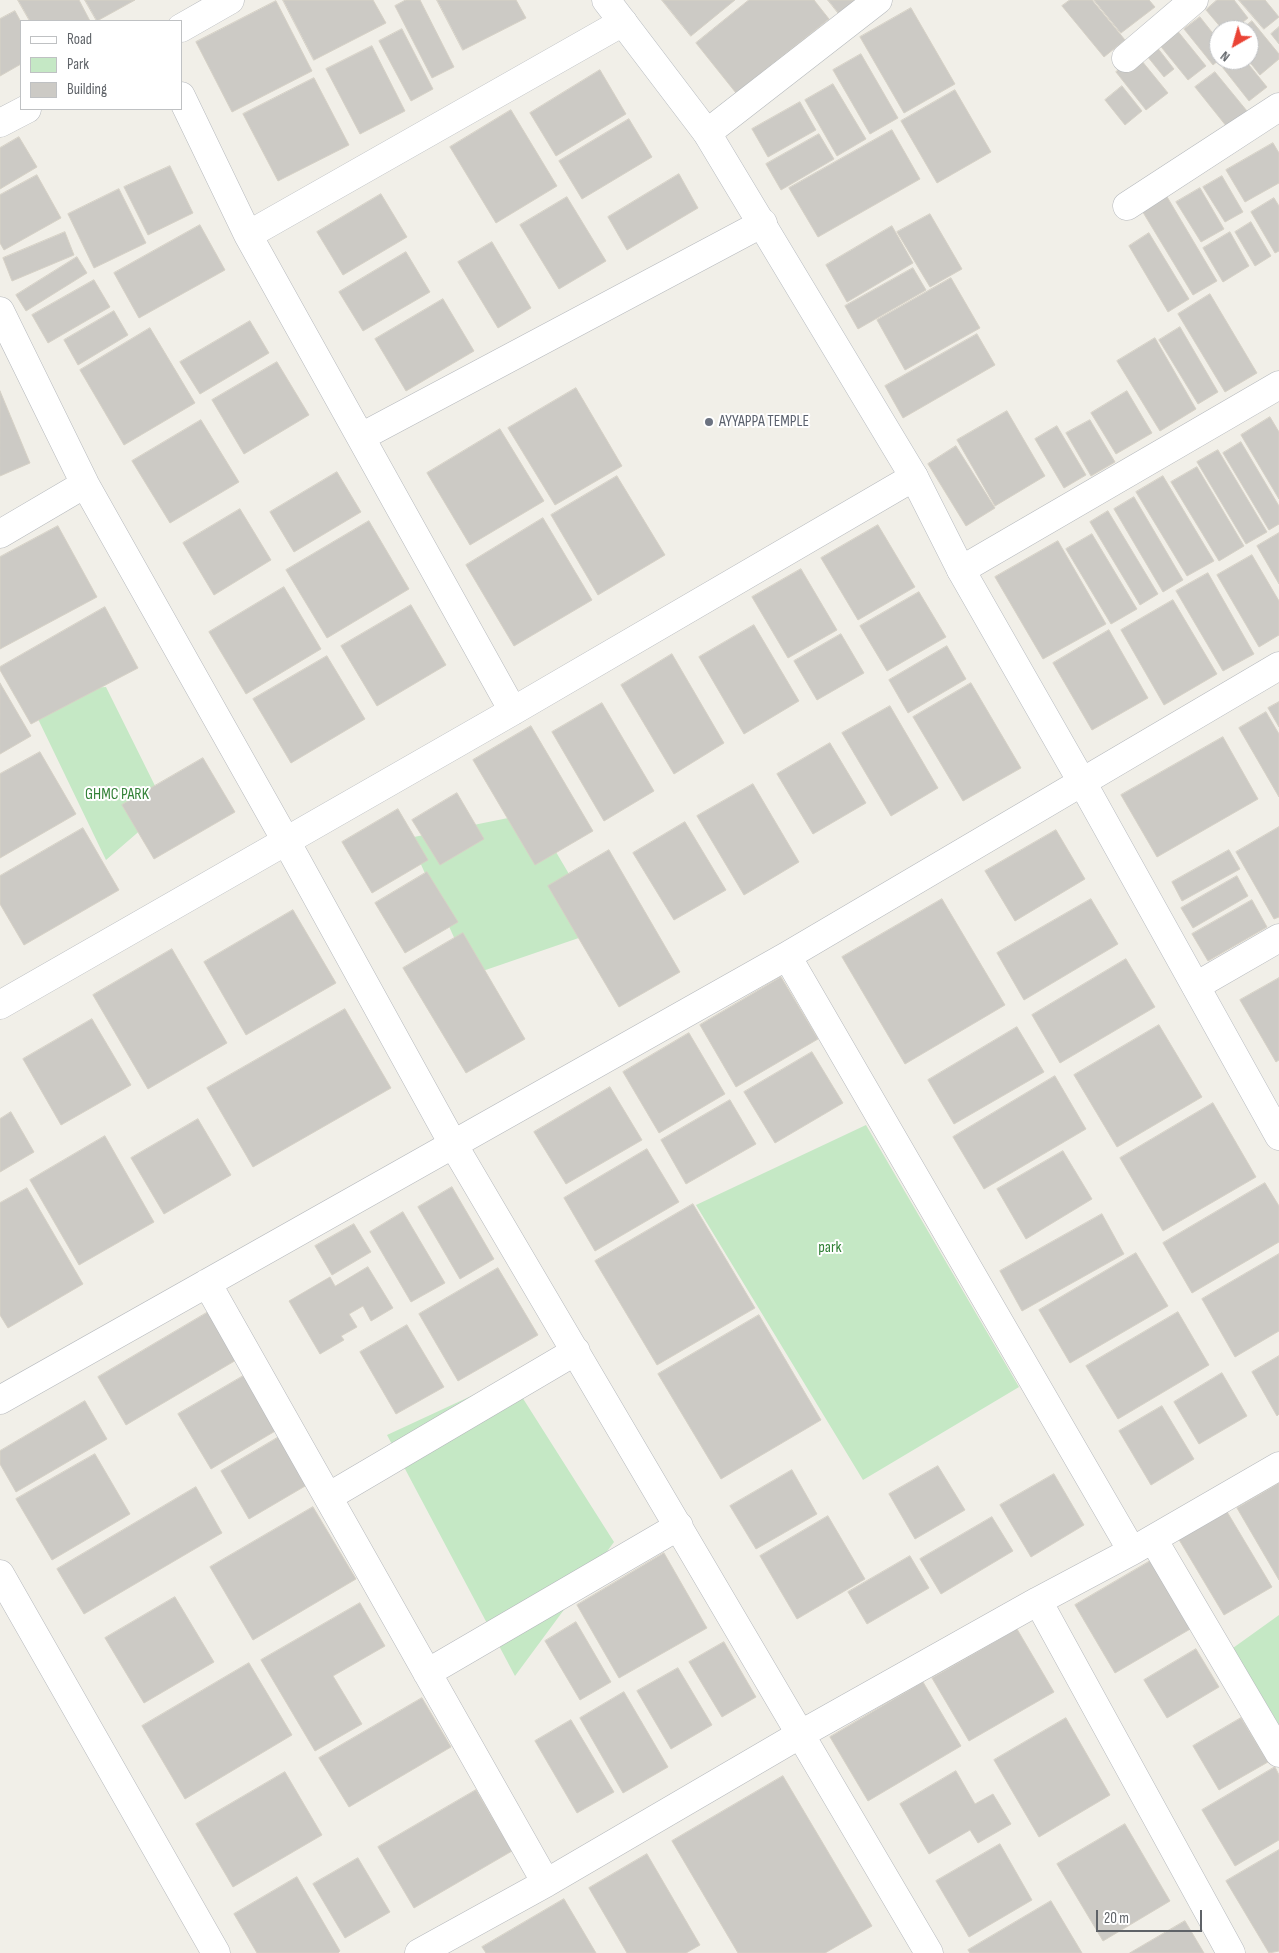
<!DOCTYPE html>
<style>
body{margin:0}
#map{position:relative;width:1279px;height:1953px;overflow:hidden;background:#f1efe8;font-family:"Sofia Sans Condensed",sans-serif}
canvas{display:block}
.legend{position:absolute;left:20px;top:20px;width:162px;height:90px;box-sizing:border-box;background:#fff;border:1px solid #bfc1c3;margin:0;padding:6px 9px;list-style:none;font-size:15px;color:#5f6368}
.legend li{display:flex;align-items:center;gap:10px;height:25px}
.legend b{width:25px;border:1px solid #bfc1c3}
.north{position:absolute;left:1209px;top:20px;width:50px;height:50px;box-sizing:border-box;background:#fff;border:1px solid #bfc1c3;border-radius:50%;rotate:218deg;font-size:14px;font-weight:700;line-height:20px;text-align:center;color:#5f6368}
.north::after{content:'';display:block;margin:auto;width:18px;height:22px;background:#ea4335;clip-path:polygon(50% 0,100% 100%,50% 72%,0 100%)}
.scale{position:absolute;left:1096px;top:1910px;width:106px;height:22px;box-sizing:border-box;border:2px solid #5f6368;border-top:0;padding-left:6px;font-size:15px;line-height:18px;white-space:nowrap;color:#5f6368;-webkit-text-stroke:4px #fff;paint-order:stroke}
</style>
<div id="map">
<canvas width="1279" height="1953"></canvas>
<ul class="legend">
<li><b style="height:6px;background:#fff"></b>Road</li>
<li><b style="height:14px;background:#c5e8c5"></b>Park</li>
<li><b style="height:14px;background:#cccac5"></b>Building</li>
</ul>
<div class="north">N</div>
<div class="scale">20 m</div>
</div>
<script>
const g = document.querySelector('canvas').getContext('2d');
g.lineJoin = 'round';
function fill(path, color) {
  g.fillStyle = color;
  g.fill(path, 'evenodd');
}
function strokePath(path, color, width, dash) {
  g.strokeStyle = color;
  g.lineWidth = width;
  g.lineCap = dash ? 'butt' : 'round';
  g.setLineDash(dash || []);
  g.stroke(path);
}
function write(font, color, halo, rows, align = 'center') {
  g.font = font + ' "Sofia Sans Condensed",sans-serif';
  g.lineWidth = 4;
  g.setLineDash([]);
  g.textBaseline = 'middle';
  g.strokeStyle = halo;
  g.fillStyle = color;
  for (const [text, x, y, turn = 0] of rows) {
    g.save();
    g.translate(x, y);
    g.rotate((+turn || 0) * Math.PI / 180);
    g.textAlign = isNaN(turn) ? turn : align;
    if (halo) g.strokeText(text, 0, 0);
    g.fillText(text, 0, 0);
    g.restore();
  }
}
const green = new Path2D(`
 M 106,687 L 166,808 L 106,860 L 25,692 Z
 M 533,813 L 602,930 L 471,975 L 409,838 Z
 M 866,1125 L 1019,1387 L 863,1480 L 696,1205 Z
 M 510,1378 L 614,1542 L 515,1676 L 387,1435 Z
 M 1279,1615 L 1279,1725 L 1233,1648 Z`);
const building = new Path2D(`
 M 18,0 L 79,0 L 90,21 L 30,21 Z
 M 85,0 L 135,0 L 97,21 Z
 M 283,0 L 373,0 L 386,23 L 314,60 Z
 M 406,0 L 420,0 L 454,67 L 432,78 L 395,6 Z
 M 437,0 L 516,0 L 526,18 L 463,50 Z
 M 662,0 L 735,0 L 691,36 Z
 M 749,0 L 814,0 L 829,19 L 736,93 L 696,43 Z
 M 828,0 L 858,0 L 840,15 Z
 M 1070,0 L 1092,0 L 1125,40 L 1104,57 L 1062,6 Z
 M 1094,0 L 1149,0 L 1155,7 L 1121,33 Z
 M 1217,0 L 1234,0 L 1248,18 L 1233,30 L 1223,30 L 1206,10 Z
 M 1239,0 L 1265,0 L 1279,17 L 1264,29 Z
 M 276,1 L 312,71 L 232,112 L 196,42 Z
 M 911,8 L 955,84 L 904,113 L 860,37 Z
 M 15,11 L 21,22 L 21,64 L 0,76 L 0,19 Z
 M 1200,17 L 1219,41 L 1219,60 L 1213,65 L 1184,29 Z
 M 1252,21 L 1279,54 L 1279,59 L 1260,75 L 1248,60 L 1249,30 L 1241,30 Z
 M 1279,27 L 1279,44 L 1271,34 Z
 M 402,29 L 433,89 L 411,101 L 379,41 Z
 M 1176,29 L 1206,66 L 1188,80 L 1158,43 Z
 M 1153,42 L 1174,69 L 1164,77 L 1143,51 Z
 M 372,46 L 405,111 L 360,134 L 326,69 Z
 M 861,54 L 898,118 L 870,134 L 833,70 Z
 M 1137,55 L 1168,93 L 1146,110 L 1116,72 Z
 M 1233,60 L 1245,60 L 1267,87 L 1249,101 L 1223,68 Z
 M 600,70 L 626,114 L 556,156 L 530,113 Z
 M 1215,72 L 1247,111 L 1227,127 L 1195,87 Z
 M 314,78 L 349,145 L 278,181 L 243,114 Z
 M 833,84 L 866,139 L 837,156 L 805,100 Z
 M 1122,86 L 1142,111 L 1125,125 L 1105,100 Z
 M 955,90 L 991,152 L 937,183 L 901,121 Z
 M 800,102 L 816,130 L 768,157 L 752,129 Z
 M 511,110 L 557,186 L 496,223 L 450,147 Z
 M 629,119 L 652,157 L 582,199 L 559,161 Z
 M 892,130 L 920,179 L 818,237 L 789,188 Z
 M 819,134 L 834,159 L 781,190 L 766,164 Z
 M 19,137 L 37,167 L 0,189 L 0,148 Z
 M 1273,143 L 1279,153 L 1279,183 L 1245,202 L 1226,170 Z
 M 170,166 L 193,213 L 148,235 L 124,187 Z
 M 679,174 L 698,208 L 627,250 L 608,217 Z
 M 37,175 L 61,218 L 4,250 L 0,243 L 0,195 Z
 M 1222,176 L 1243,212 L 1225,222 L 1203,187 Z
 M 1200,188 L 1224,229 L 1201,242 L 1176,202 Z
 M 119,189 L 146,243 L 94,268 L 68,214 Z
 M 381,194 L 407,237 L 343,275 L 317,232 Z
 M 1166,195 L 1217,281 L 1193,295 L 1141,209 Z
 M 567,197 L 606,261 L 559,289 L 520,225 Z
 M 1274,198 L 1279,206 L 1279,251 L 1275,253 L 1251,212 Z
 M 930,214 L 962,269 L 930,287 L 897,232 Z
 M 1251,222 L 1271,256 L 1255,266 L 1235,232 Z
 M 200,225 L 225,270 L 139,318 L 114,273 Z
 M 892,226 L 913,263 L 847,302 L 826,265 Z
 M 65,232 L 74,255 L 12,281 L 3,258 Z
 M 1230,232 L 1249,266 L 1223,282 L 1203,248 Z
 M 1149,233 L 1189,299 L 1168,312 L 1129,246 Z
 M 492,242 L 531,308 L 498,328 L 458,262 Z
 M 406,252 L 430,292 L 363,331 L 339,292 Z
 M 77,257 L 87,273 L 26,311 L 16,295 Z
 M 913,268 L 926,290 L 858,329 L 845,306 Z
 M 951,278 L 980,328 L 905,370 L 877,320 Z
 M 94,280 L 110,307 L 48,343 L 32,315 Z
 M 1210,294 L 1257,373 L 1225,392 L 1178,314 Z
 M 443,299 L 474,351 L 406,391 L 375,339 Z
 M 114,311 L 128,335 L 78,365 L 64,340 Z
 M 250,321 L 269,353 L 200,394 L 180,362 Z
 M 1180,327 L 1218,392 L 1198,404 L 1159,340 Z
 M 150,328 L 195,403 L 124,445 L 80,370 Z
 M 977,334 L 995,365 L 903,418 L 885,386 Z
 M 1155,338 L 1196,409 L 1160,431 L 1117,361 Z
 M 277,362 L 309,415 L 244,454 L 212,400 Z
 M 576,388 L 622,466 L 555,505 L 508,428 Z
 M 0,391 L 30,463 L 0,476 Z
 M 1127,391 L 1152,433 L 1116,454 L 1091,413 Z
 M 1007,411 L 1045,476 L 995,506 L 957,440 Z
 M 1270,417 L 1279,432 L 1279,499 L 1241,435 Z
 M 201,420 L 239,482 L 170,523 L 132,461 Z
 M 1090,420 L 1115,462 L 1091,476 L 1066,433 Z
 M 1057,426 L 1086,475 L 1064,488 L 1035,439 Z
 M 500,429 L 544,501 L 470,545 L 427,473 Z
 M 1241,442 L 1279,506 L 1279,524 L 1269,530 L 1223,453 Z
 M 956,446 L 995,508 L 966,526 L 928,464 Z
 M 1218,450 L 1267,532 L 1246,544 L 1197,462 Z
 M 1197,467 L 1244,546 L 1219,561 L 1171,482 Z
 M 337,472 L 361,512 L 294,552 L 270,512 Z
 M 617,476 L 665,555 L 598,595 L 551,515 Z
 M 1163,476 L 1214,561 L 1187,576 L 1136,492 Z
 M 1134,497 L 1183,580 L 1163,592 L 1114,509 Z
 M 240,509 L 271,560 L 214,595 L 183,543 Z
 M 1108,511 L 1158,594 L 1140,605 L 1090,522 Z
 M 543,518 L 592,600 L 514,646 L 466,565 Z
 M 369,521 L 409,589 L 327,638 L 286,570 Z
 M 878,525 L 915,587 L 858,620 L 821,558 Z
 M 58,526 L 97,597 L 0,649 L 0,557 Z
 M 1279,533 L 1279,584 L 1257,546 Z
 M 1092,534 L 1137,609 L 1111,624 L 1066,549 Z
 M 1058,541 L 1106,624 L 1043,659 L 995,577 Z
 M 1252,555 L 1279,601 L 1279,635 L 1259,647 L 1217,575 Z
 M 801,569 L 837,630 L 788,658 L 752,597 Z
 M 1208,573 L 1254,654 L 1223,671 L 1176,591 Z
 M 284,587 L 321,649 L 246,694 L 209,632 Z
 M 919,592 L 946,637 L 887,671 L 860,626 Z
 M 1173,600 L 1217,674 L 1164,705 L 1121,630 Z
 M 411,605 L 446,665 L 377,706 L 341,646 Z
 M 105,607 L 138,668 L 31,724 L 0,670 L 0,667 Z
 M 754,625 L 799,701 L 744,734 L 699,657 Z
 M 1109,630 L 1148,698 L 1092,730 L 1053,663 Z
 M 841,634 L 864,673 L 817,700 L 794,661 Z
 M 947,646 L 966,679 L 908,713 L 889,680 Z
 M 672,654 L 724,743 L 674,774 L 621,685 Z
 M 327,656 L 365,719 L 291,763 L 253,699 Z
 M 0,683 L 31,736 L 0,754 Z
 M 971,683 L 1021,768 L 963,801 L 913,717 Z
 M 1279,702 L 1279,727 L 1268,708 Z
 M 602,703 L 654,791 L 604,821 L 552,732 Z
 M 890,706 L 938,788 L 891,816 L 842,733 Z
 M 1266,712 L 1279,734 L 1279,797 L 1239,728 Z
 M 531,726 L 593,831 L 535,865 L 473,760 Z
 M 1223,737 L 1258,799 L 1157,857 L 1121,795 Z
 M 830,743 L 866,803 L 813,834 L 777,774 Z
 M 40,752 L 76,814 L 0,858 L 0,774 Z
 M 203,758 L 235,812 L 154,859 L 122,805 Z
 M 753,784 L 799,862 L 744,895 L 697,816 Z
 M 457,793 L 484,839 L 440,865 L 412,820 Z
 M 398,809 L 428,860 L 372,893 L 342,842 Z
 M 685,822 L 726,890 L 674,920 L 633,853 Z
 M 1279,827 L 1279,917 L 1274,919 L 1236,852 Z
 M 83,828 L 119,890 L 24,945 L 0,904 L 0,876 Z
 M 1056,830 L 1085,879 L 1015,921 L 985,871 Z
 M 609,850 L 680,972 L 619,1007 L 548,886 Z
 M 1229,850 L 1240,869 L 1182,901 L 1172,882 Z
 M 427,872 L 458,922 L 405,953 L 375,903 Z
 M 1237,876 L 1248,896 L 1193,928 L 1181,908 Z
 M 942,899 L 1005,1005 L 905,1064 L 842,957 Z
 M 1091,899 L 1118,944 L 1024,1000 L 997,953 Z
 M 1252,900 L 1267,927 L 1208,961 L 1192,934 Z
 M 293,910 L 336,983 L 246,1035 L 204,962 Z
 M 463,933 L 525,1039 L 466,1073 L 403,968 Z
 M 172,949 L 227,1043 L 148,1089 L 93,995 Z
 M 1126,959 L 1155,1007 L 1060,1063 L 1032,1015 Z
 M 781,977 L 818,1039 L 736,1087 L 700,1025 Z
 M 1279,978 L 1279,1060 L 1276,1062 L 1240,1000 Z
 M 345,1009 L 391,1088 L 253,1167 L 207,1088 Z
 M 92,1019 L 131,1085 L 61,1125 L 23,1059 Z
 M 1159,1025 L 1202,1097 L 1117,1147 L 1074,1075 Z
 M 1017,1027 L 1044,1072 L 954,1124 L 928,1080 Z
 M 689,1033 L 725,1094 L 659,1133 L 623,1072 Z
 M 812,1052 L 843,1103 L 775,1143 L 744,1092 Z
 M 1055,1076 L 1086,1129 L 984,1189 L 953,1137 Z
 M 610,1087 L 642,1140 L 566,1184 L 534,1132 Z
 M 730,1100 L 756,1144 L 686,1184 L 661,1140 Z
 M 1213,1103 L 1256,1177 L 1163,1231 L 1120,1158 Z
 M 11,1112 L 34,1152 L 0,1172 L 0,1119 Z
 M 198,1119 L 231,1175 L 164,1214 L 131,1158 Z
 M 105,1136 L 154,1222 L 79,1265 L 30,1180 Z
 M 647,1149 L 679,1202 L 595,1251 L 564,1198 Z
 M 1063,1151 L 1092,1199 L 1026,1239 L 997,1189 Z
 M 1265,1183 L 1279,1206 L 1279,1242 L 1192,1293 L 1163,1243 Z
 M 452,1187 L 494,1259 L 460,1279 L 418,1207 Z
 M 27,1188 L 83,1284 L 8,1328 L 0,1315 L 0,1203 Z
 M 693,1204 L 755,1308 L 657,1365 L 595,1261 Z
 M 403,1212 L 445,1283 L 411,1302 L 370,1232 Z
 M 1102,1214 L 1124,1254 L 1022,1311 L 1000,1271 Z
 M 354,1224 L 371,1252 L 332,1275 L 315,1246 Z
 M 1136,1253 L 1168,1306 L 1070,1363 L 1039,1310 Z
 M 1279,1254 L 1279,1331 L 1235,1357 L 1202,1299 Z
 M 368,1267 L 393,1308 L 371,1321 L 363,1306 L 349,1314 L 357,1327 L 341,1336 L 344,1340 L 320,1354 L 289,1301 L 330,1277 L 335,1286 Z
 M 498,1268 L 538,1335 L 458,1381 L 419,1314 Z
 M 215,1308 L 243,1356 L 126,1425 L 98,1377 Z
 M 1178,1312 L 1209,1365 L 1118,1419 L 1086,1366 Z
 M 759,1315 L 821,1420 L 721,1479 L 658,1374 Z
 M 407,1325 L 444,1387 L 396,1414 L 360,1352 Z
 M 1279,1356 L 1279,1414 L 1277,1416 L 1252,1372 Z
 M 1222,1373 L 1247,1416 L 1199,1444 L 1174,1402 Z
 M 245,1375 L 277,1430 L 211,1469 L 178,1414 Z
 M 85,1401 L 107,1439 L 16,1492 L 0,1464 L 0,1451 Z
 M 1162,1406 L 1194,1459 L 1151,1485 L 1119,1431 Z
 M 284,1434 L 312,1482 L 249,1519 L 221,1471 Z
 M 95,1454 L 130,1514 L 52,1560 L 16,1499 Z
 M 938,1466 L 965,1510 L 915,1539 L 889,1494 Z
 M 792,1470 L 817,1514 L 756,1549 L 730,1506 Z
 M 1054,1474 L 1084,1525 L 1031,1557 L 1000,1505 Z
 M 1279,1483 L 1279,1580 L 1237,1508 Z
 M 196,1487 L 222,1533 L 84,1614 L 57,1569 Z
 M 313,1507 L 356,1579 L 253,1640 L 210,1567 Z
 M 1226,1510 L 1272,1587 L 1224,1615 L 1178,1538 Z
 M 828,1516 L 865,1579 L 797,1619 L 760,1556 Z
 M 992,1517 L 1013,1551 L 941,1594 L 920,1559 Z
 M 664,1553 L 707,1628 L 619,1678 L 577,1605 Z
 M 910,1556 L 929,1588 L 867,1624 L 848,1592 Z
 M 1152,1560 L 1192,1628 L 1115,1673 L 1075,1605 Z
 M 175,1597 L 214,1662 L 144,1703 L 105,1638 Z
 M 360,1603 L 385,1646 L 333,1676 L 362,1724 L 315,1751 L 261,1660 Z
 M 576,1622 L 611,1682 L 580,1700 L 545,1641 Z
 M 1017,1629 L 1054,1692 L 969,1741 L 932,1678 Z
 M 724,1642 L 756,1697 L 722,1717 L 689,1662 Z
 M 1196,1649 L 1219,1687 L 1167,1718 L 1144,1680 Z
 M 249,1663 L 292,1735 L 185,1799 L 142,1726 Z
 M 678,1668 L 712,1725 L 671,1749 L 637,1691 Z
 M 923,1682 L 961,1746 L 868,1801 L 830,1737 Z
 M 624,1692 L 668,1767 L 623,1793 L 580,1718 Z
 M 422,1698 L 451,1747 L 349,1807 L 319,1758 Z
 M 1066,1718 L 1110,1795 L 1039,1837 L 994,1760 Z
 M 1241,1718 L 1268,1762 L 1219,1790 L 1193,1746 Z
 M 571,1720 L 614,1792 L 577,1813 L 535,1741 Z
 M 1275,1767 L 1279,1775 L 1279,1840 L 1235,1866 L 1202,1810 Z
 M 956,1771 L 975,1804 L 993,1794 L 1011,1824 L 978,1843 L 970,1830 L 929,1854 L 900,1804 Z
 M 285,1772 L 322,1835 L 233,1887 L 196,1824 Z
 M 783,1776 L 872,1926 L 825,1953 L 738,1953 L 672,1841 Z
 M 476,1790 L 512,1851 L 414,1908 L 378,1847 Z
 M 1125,1824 L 1170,1901 L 1103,1941 L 1057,1864 Z
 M 1000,1844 L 1032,1900 L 969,1937 L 936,1881 Z
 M 1279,1850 L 1279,1951 L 1269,1953 L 1226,1881 Z
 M 647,1854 L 700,1945 L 686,1953 L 627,1953 L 589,1888 Z
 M 358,1858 L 390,1912 L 345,1938 L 313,1884 Z
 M 297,1877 L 340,1951 L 338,1953 L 257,1953 L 234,1914 Z
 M 564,1899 L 596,1953 L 486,1953 L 482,1947 Z
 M 1051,1901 L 1082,1953 L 970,1953 L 968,1950 Z
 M 1185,1921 L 1204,1953 L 1130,1953 Z`);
const street = new Path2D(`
 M 181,28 L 230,0
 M 1126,58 L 1194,0
 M 181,96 L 248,235 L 513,711
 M 0,123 L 27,109
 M 707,133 L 878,0
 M 1127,206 L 1279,107
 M 248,235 L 623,22
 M 0,311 L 85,484 L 286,841 L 453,1144 L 929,1953
 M 361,437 L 763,223
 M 0,534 L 85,484
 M 961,570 L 1279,385
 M 787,956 L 1132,1551
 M 1196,986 L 1279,938
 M 0,1005 L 513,711 L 914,477
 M 207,1283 L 546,1883
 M 0,1400 L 787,956 L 1279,666
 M 328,1497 L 576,1351
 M 1153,1539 L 1279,1753
 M 0,1574 L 216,1953
 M 1038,1601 L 1231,1953
 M 427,1673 L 679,1526
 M 419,1953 L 546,1883 L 801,1734 L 1038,1601 L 1132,1551 L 1279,1466`);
const secondary = new Path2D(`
 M 606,0 L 707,133 L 914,477 L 961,570 L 1082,782 L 1279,1136`);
const markers = [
 [709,422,5,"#6b7280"]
];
const worshipNames = [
 ["AYYAPPA TEMPLE",719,422]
];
const parkNames = [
 ["GHMC PARK",117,795],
 ["park",830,1248]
];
fill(green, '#c5e8c5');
fill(building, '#cccac5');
strokePath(building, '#d6d1c6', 1);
strokePath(street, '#b5b8bc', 29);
strokePath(secondary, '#b6babf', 29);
strokePath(street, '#fff', 28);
strokePath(secondary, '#fff', 28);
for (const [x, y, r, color] of markers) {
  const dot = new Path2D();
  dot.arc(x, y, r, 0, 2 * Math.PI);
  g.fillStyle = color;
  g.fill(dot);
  strokePath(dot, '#fff', 2);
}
write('16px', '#5b616d', '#fff', worshipNames, 'left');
write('16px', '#348238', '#fff', parkNames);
</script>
